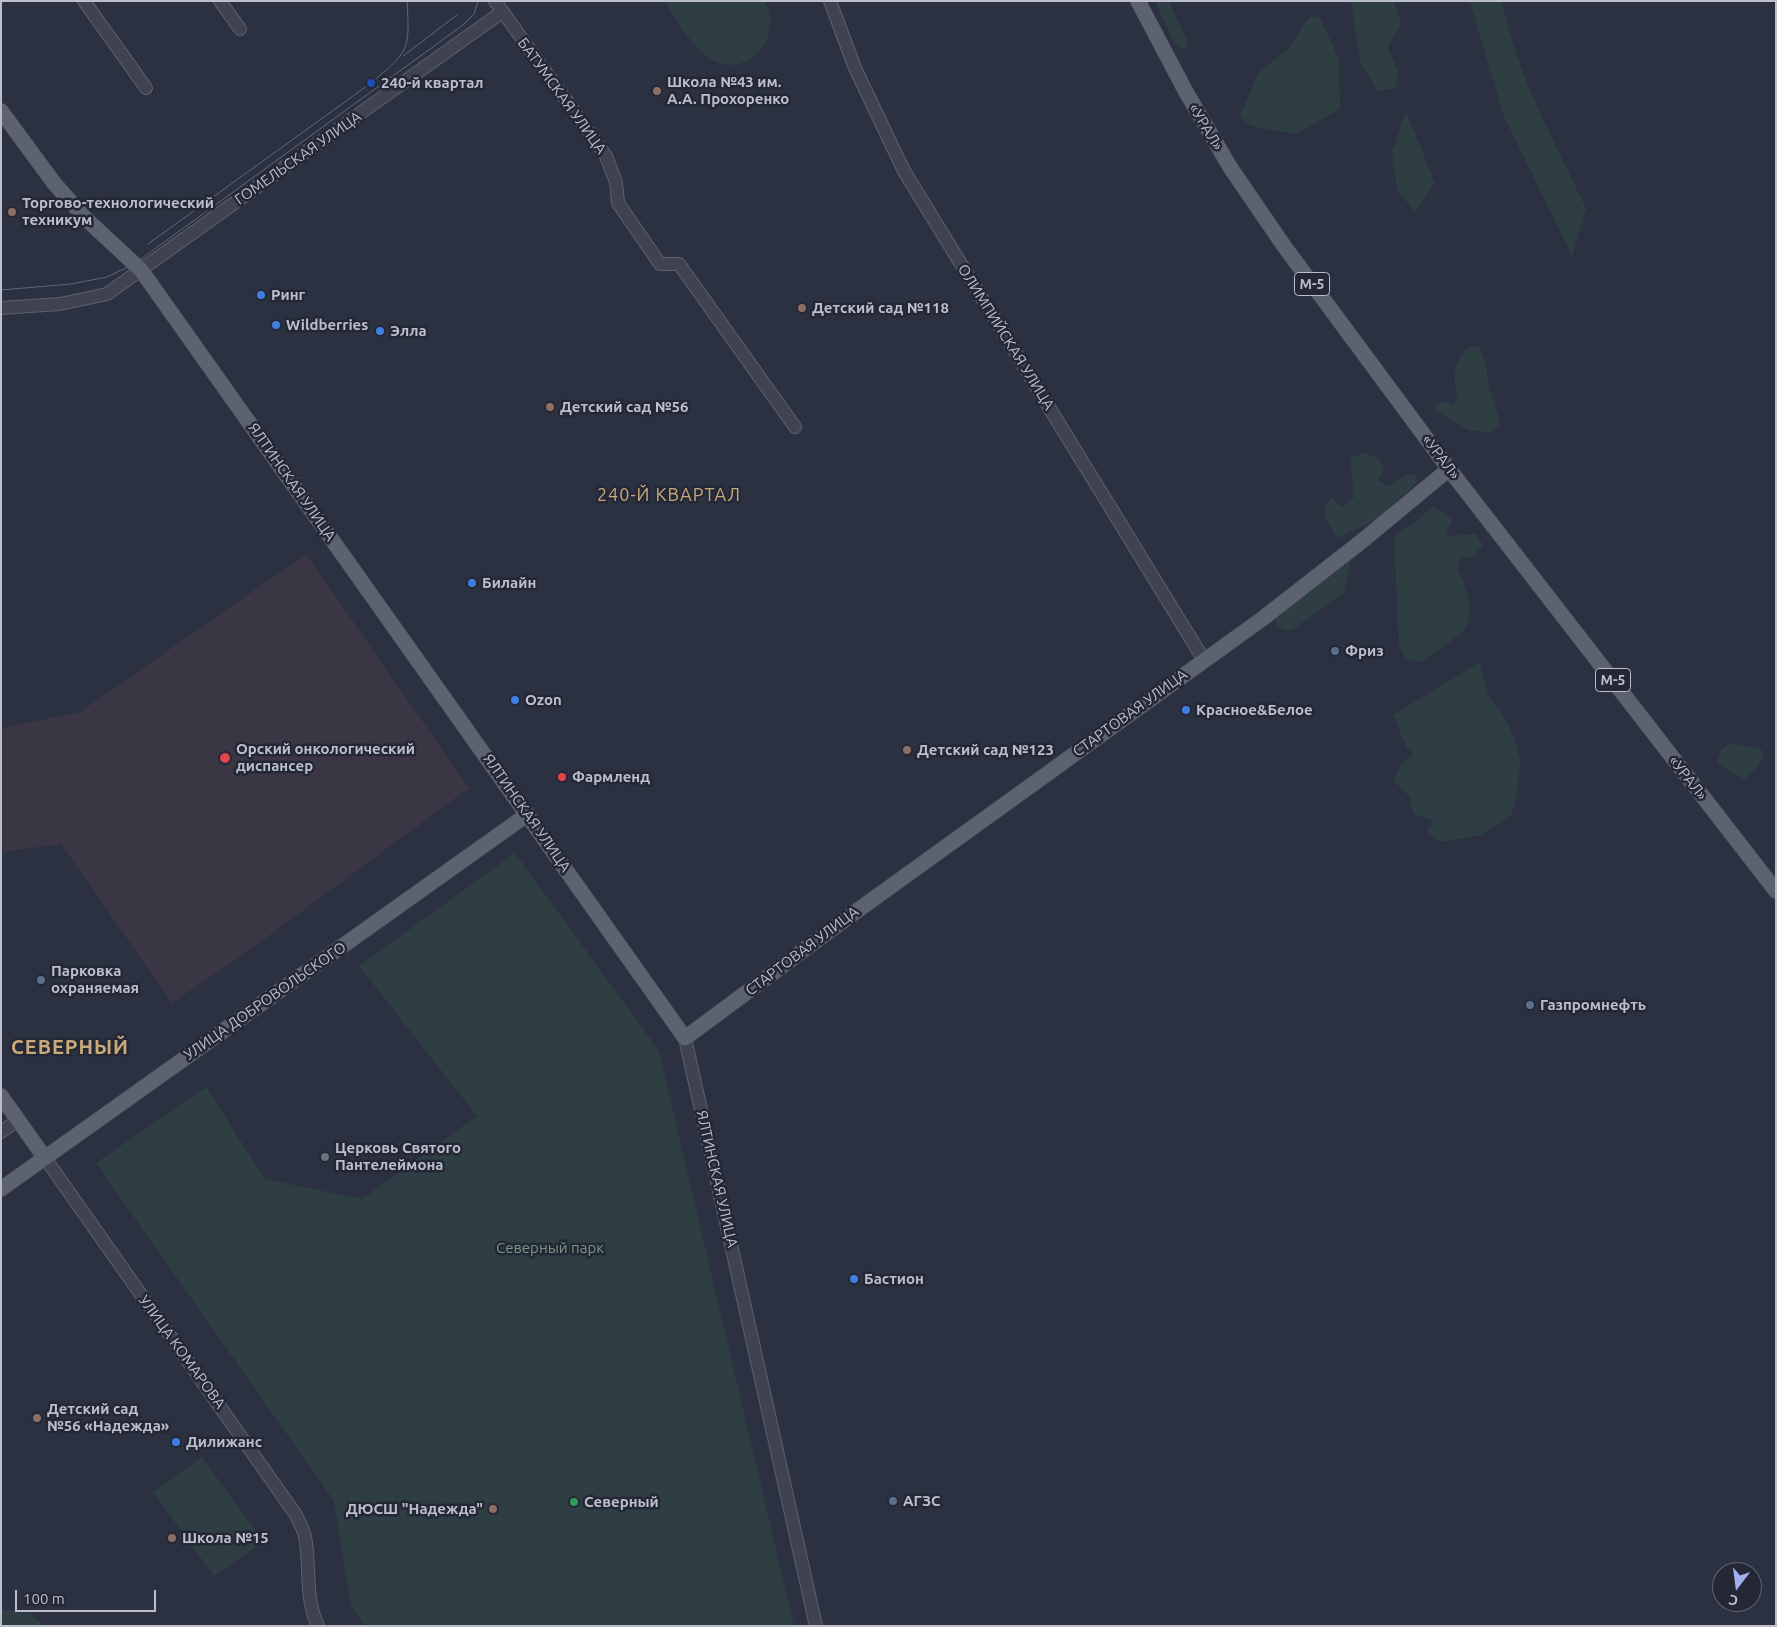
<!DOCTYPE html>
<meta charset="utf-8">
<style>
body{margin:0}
#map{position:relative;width:1777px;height:1627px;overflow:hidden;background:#2b3141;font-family:Ubuntu,sans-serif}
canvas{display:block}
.frame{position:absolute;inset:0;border:2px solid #bcbfcb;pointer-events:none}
.north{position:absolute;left:1712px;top:1562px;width:50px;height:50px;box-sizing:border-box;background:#242836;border:1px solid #616472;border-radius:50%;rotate:195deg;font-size:14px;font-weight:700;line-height:20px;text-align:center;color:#bcbfcb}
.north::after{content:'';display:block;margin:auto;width:18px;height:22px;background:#a0b0ec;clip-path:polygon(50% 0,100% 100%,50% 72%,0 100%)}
.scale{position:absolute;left:15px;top:1590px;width:141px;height:22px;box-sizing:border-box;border:2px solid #bcbfcb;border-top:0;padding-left:6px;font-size:15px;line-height:18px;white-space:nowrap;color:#bcbfcb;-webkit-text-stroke:4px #242836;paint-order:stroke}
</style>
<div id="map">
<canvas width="1777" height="1627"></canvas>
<div class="frame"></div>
<div class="north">С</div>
<div class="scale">100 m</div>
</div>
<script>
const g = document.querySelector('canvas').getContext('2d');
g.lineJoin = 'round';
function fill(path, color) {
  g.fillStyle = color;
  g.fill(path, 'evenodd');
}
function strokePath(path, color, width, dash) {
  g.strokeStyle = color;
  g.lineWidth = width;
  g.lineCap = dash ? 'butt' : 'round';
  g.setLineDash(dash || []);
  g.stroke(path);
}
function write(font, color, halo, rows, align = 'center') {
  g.font = font + ' Ubuntu,sans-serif';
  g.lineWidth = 5;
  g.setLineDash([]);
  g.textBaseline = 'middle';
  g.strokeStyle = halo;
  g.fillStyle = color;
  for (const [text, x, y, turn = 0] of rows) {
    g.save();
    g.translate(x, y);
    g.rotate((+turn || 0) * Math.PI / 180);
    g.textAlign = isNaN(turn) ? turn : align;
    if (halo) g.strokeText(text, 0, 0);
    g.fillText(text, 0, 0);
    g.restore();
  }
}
const medical = new Path2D(`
 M 306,554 L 469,788 L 244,954 L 172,1003 L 61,844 L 1,852 L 1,728 L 80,712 Z`);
const green = new Path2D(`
 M 664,1 L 764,1 C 785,36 748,81 710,59 C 693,49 676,18 664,1 Z
 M 1155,1 L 1169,1 L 1187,40 L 1187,46 L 1182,49 L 1175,45 Z
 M 1351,1 L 1394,1 L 1401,23 L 1388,47 L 1398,72 L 1396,88 L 1378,91 L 1360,63 Z
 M 1470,1 L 1502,1 C 1517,75 1554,141 1586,208 L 1572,256 L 1503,114 Z
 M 1312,16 L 1320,18 L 1339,59 L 1340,109 L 1296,134 L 1251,126 L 1240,116 L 1258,73 L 1289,48 L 1306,21 Z
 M 1406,111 L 1435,183 L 1415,212 L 1397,190 L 1392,152 Z
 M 1470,346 L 1479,347 L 1486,363 L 1488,382 L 1500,423 L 1493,432 L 1469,431 L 1434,409 L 1441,401 L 1453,404 L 1457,398 C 1454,374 1451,364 1470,346 Z
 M 1363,453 L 1377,458 L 1384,466 L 1378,481 L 1390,486 L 1402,477 L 1415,473 L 1418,482 L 1376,520 L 1337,538 L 1325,518 L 1326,504 L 1332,497 L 1341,507 L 1354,497 L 1350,458 Z
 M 1432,507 L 1445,512 L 1452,521 L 1447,530 L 1448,536 L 1476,534 L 1483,545 L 1473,557 L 1461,558 L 1458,570 C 1466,586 1476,613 1464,630 C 1458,638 1430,655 1420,662 L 1407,659 L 1399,646 L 1394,536 L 1413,524 Z
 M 1351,560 L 1344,593 L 1292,630 C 1284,632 1281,630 1276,624 L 1276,618 Z
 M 1480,662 L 1488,696 L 1501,711 L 1511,730 L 1521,761 L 1516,798 L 1511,815 L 1481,835 L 1442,842 L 1426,832 L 1434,821 L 1413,814 L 1410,797 L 1394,781 L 1401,765 L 1414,754 L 1406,746 L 1393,715 Z
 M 1730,743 L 1759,748 L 1764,753 C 1761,765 1755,772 1744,779 L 1730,772 L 1717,762 L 1722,749 Z
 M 515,853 L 659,1051 L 794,1626 L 365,1626 L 351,1606 L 334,1501 L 96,1163 L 206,1087 L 265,1179 L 362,1199 L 477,1116 L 359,966 Z
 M 202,1457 L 255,1530 L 256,1547 L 214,1576 L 153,1492 Z
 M 10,1610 L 30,1614 L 45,1626 L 1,1626 L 1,1611 Z`);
const minor = new Path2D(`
 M 84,1 L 146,88
 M 220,1 L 240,29
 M 495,1 L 606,156 L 616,182 L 618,203 L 660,264 L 679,264 L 795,427
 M 830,1 L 855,68 L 904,171 L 1204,660
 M 1,308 L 60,304 L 107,294 L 502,12
 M 685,1038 L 816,1626
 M 1,1132 L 17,1121
 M 45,1158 L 296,1515 C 299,1522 304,1530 305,1537 C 311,1567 304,1597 318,1626`);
const major = new Path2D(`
 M 1138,1 L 1186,92 L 1230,167 L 1284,246 L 1449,469 L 1776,891
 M 1,111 L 54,183 L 85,218 L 141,270 L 685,1038 L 847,918 L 1262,619 L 1362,541 L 1449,469
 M 1,1096 L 45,1158
 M 1,1189 L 528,814`);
const tram = new Path2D(`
 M 403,56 L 457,15
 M 148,244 L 371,83 C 409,51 410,51 407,1
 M 1,290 L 71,284 L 107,277 L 134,264 L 463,25 L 474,14 L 478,1`);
const markers = [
 [371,83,5,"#1a4fb4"],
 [657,91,5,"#8d6e63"],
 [12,212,5,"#8d6e63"],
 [261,295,5,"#3f7fe0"],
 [802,308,5,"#8d6e63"],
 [276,325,5,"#3f7fe0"],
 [380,331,5,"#3f7fe0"],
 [550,407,5,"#8d6e63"],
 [472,583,5,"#3f7fe0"],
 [1335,651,5,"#5c6f8a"],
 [515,700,5,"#3f7fe0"],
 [1186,710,5,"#3f7fe0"],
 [907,750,5,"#8d6e63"],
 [225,758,6,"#e0444e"],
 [562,777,5,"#e0444e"],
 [41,980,5,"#5c6f8a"],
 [1530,1005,5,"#5c6f8a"],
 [325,1157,5,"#6b7280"],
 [854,1279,5,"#3f7fe0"],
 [37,1418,5,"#8d6e63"],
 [176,1442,5,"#3f7fe0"],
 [893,1501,5,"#5c6f8a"],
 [574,1502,5,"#2e9e5b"],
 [493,1509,5,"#8d6e63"],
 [172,1538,5,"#8d6e63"]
];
const shields = [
 [1312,284,35],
 [1613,680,35]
];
const shieldNames = [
 ["М-5",1312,284],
 ["М-5",1613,680]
];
const poiNames = [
 ["Школа №43 им.",667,82],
 ["А.А. Прохоренко",667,99],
 ["240-й квартал",381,83],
 ["Торгово-технологический",22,203],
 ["техникум",22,220],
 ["Ринг",271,295],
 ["Детский сад №118",812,308],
 ["Wildberries",286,325],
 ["Элла",390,331],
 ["Детский сад №56",560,407],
 ["Билайн",482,583],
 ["Фриз",1345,651],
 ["Ozon",525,700],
 ["Красное&Белое",1196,710],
 ["Орский онкологический",236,749],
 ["диспансер",236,766],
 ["Детский сад №123",917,750],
 ["Фармленд",572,777],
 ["Парковка",51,971],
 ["охраняемая",51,988],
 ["Газпромнефть",1540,1005],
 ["Церковь Святого",335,1148],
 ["Пантелеймона",335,1165],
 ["Бастион",864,1279],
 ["Детский сад",47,1409],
 ["№56 «Надежда»",47,1426],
 ["Дилижанс",186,1442],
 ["АГЗС",903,1501],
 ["Северный",584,1502],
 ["ДЮСШ \"Надежда\"",483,1509,"right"],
 ["Школа №15",182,1538]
];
const streetNames = [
 ["БАТУМСКАЯ УЛИЦА",562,96,54],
 ["«УРАЛ»",1206,127,59],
 ["ГОМЕЛЬСКАЯ УЛИЦА",298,158,-35],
 ["ОЛИМПИЙСКАЯ УЛИЦА",1006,337,58],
 ["«УРАЛ»",1441,457,53],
 ["ЯЛТИНСКАЯ УЛИЦА",292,482,55],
 ["СТАРТОВАЯ УЛИЦА",1130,713,-36],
 ["«УРАЛ»",1688,778,52],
 ["ЯЛТИНСКАЯ УЛИЦА",527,813,55],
 ["СТАРТОВАЯ УЛИЦА",802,951,-37],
 ["УЛИЦА ДОБРОВОЛЬСКОГО",265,1001,-35],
 ["ЯЛТИНСКАЯ УЛИЦА",717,1179,77],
 ["УЛИЦА КОМАРОВА",182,1352,54]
];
const parkNames = [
 ["Северный парк",550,1248]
];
const quarterNames = [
 ["240-Й КВАРТАЛ",669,495]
];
const districtNames = [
 ["СЕВЕРНЫЙ",70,1047]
];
fill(medical, '#3a3643');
fill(green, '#2e3e43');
strokePath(minor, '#5d616e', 14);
strokePath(major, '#494c5a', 16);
strokePath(minor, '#3f4351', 12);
strokePath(major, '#5d6270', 15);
strokePath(tram, '#626777', 1);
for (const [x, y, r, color] of markers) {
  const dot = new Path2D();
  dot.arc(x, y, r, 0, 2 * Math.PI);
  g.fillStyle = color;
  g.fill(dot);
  strokePath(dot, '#242836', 2);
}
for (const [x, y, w] of shields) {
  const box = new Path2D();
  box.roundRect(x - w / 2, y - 11.5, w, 23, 4);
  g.fillStyle = '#242836';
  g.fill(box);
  strokePath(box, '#bcbfcb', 1);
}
write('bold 14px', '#bcbfcb', null, shieldNames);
write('bold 15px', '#bcbfcb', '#242836', poiNames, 'left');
write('15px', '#bcbfcb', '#242836', streetNames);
write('15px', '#769884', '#242836', parkNames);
g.letterSpacing = '1px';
write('18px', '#caaa78', '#242836', quarterNames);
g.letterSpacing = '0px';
g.letterSpacing = '1px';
write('bold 20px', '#caaa78', '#242836', districtNames);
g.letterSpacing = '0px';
</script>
